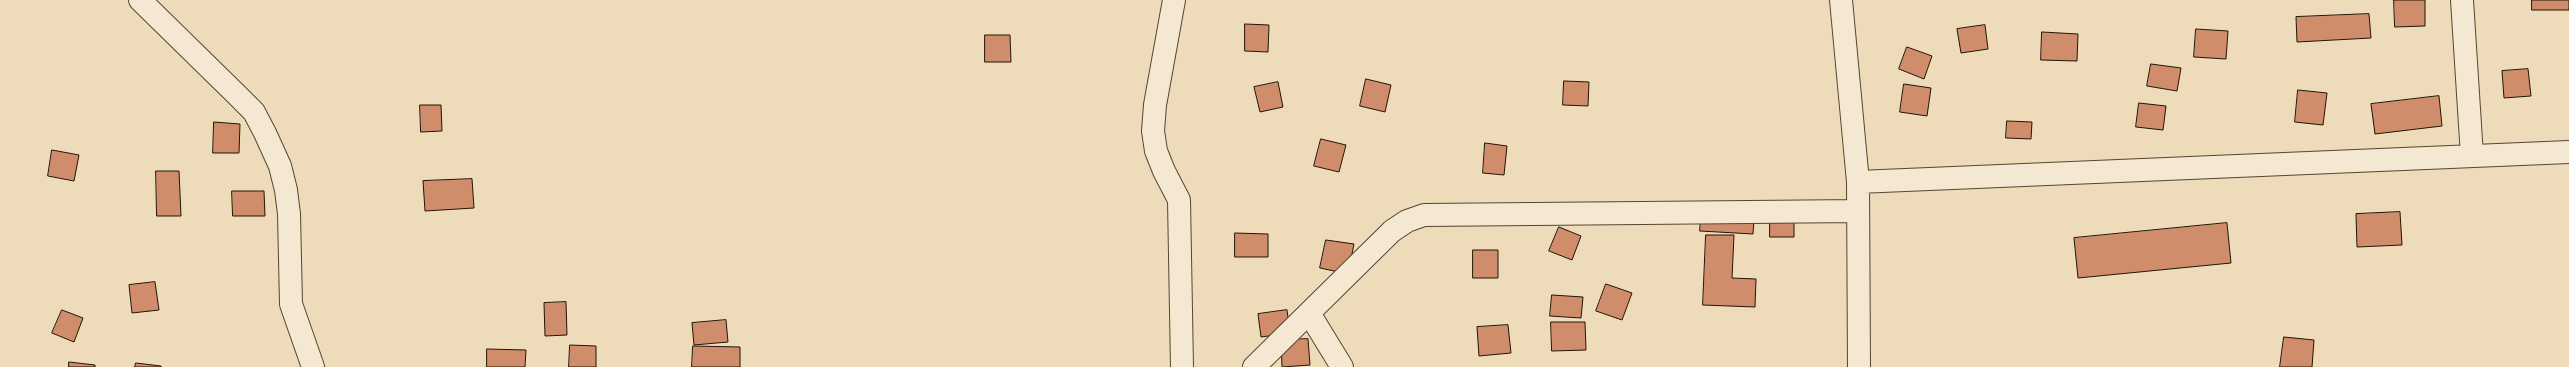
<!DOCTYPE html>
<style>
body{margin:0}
canvas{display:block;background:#eedbb9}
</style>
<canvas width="2569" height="367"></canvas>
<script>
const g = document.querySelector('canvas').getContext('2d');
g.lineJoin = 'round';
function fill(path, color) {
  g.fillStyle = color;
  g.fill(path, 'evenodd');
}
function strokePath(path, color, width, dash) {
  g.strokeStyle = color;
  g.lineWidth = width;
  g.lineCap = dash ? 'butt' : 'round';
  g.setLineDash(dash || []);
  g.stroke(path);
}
const building = new Path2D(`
 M 2394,0 L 2425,0 L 2425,26 L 2395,27 Z
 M 2532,0 L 2569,0 L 2569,10 L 2532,10 Z
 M 2369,14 L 2371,38 L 2297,42 L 2296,17 Z
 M 1245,24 L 1269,25 L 1268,52 L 1245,51 Z
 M 1985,25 L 1988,49 L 1961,53 L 1957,29 Z
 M 2196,29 L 2228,31 L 2226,59 L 2194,57 Z
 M 2042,32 L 2078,34 L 2077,61 L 2041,60 Z
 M 985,35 L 1010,35 L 1011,62 L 985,62 Z
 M 1907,47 L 1932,56 L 1924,79 L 1899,69 Z
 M 2151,64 L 2181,68 L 2177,91 L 2147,86 Z
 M 2528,69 L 2531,96 L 2504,98 L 2502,71 Z
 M 1366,79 L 1391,85 L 1385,112 L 1360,106 Z
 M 1564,81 L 1589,82 L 1588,106 L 1563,105 Z
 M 1278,82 L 1283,107 L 1260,112 L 1254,87 Z
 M 1904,84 L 1931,88 L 1927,116 L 1900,112 Z
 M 2298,90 L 2327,93 L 2323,125 L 2295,122 Z
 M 2439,96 L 2442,126 L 2375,134 L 2371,104 Z
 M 2139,103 L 2166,106 L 2163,130 L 2136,127 Z
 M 420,105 L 441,105 L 442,131 L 421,132 Z
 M 2007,121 L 2032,122 L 2031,139 L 2006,138 Z
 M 214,122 L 240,124 L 239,153 L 213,153 Z
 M 1321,139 L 1346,145 L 1339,172 L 1314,166 Z
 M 1485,143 L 1507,146 L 1504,175 L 1483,173 Z
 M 52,150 L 79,155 L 74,181 L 48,176 Z
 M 156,171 L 179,171 L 181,216 L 157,216 Z
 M 472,179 L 474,208 L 425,211 L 423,181 Z
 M 232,191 L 264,191 L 265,216 L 233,216 Z
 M 1702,203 L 1755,205 L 1753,234 L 1700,231 Z
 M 1770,209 L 1794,209 L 1794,237 L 1770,237 Z
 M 2400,212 L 2402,245 L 2357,247 L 2356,214 Z
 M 2227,223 L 2231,263 L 2078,278 L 2074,238 Z
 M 1559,227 L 1581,236 L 1572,260 L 1549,251 Z
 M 1235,233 L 1268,234 L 1268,257 L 1235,257 Z
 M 1706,235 L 1734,235 L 1732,278 L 1756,279 L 1755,307 L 1703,305 Z
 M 1326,240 L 1354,244 L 1348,274 L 1320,268 Z
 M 1473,250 L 1498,250 L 1498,278 L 1473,278 Z
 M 155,282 L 159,310 L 132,313 L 129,285 Z
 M 1606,284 L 1632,293 L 1622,320 L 1596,311 Z
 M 1552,295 L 1583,297 L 1581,318 L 1550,316 Z
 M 566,302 L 567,335 L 545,336 L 544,303 Z
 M 62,310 L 83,318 L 74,342 L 52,333 Z
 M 1287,310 L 1290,333 L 1261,337 L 1258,314 Z
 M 726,320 L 728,342 L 694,345 L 692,323 Z
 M 1551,322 L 1585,322 L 1586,350 L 1552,351 Z
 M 1508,325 L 1511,353 L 1479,356 L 1477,327 Z
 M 2284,337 L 2314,340 L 2312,367 L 2280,367 Z
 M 1308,339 L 1310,365 L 1282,367 L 1281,340 Z
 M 570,345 L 596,346 L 596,367 L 569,367 Z
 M 693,346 L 740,347 L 740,367 L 692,367 Z
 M 487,349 L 526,350 L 525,367 L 487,367 Z
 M 69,362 L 95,365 L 95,367 L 69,367 Z
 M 136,363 L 161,366 L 161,367 L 135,367 Z`);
const street = new Path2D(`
 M 140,0 L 237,95 L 254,112 L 265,133 L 280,166 L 286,190 L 289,214 L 291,304 L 313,367
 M 1174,0 L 1155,105 L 1153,131 L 1156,151 L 1164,171 L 1179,200 L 1182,367
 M 1841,0 L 1858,182
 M 2462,0 L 2472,156
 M 1309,313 L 1342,367
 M 1254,367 L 1392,231 L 1407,221 L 1424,215 L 1858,211
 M 1859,367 L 1858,182 L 2569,152`);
fill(building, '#d08d6c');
strokePath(building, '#221505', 1);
strokePath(street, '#554632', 24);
strokePath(street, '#f4e8d2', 22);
</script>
